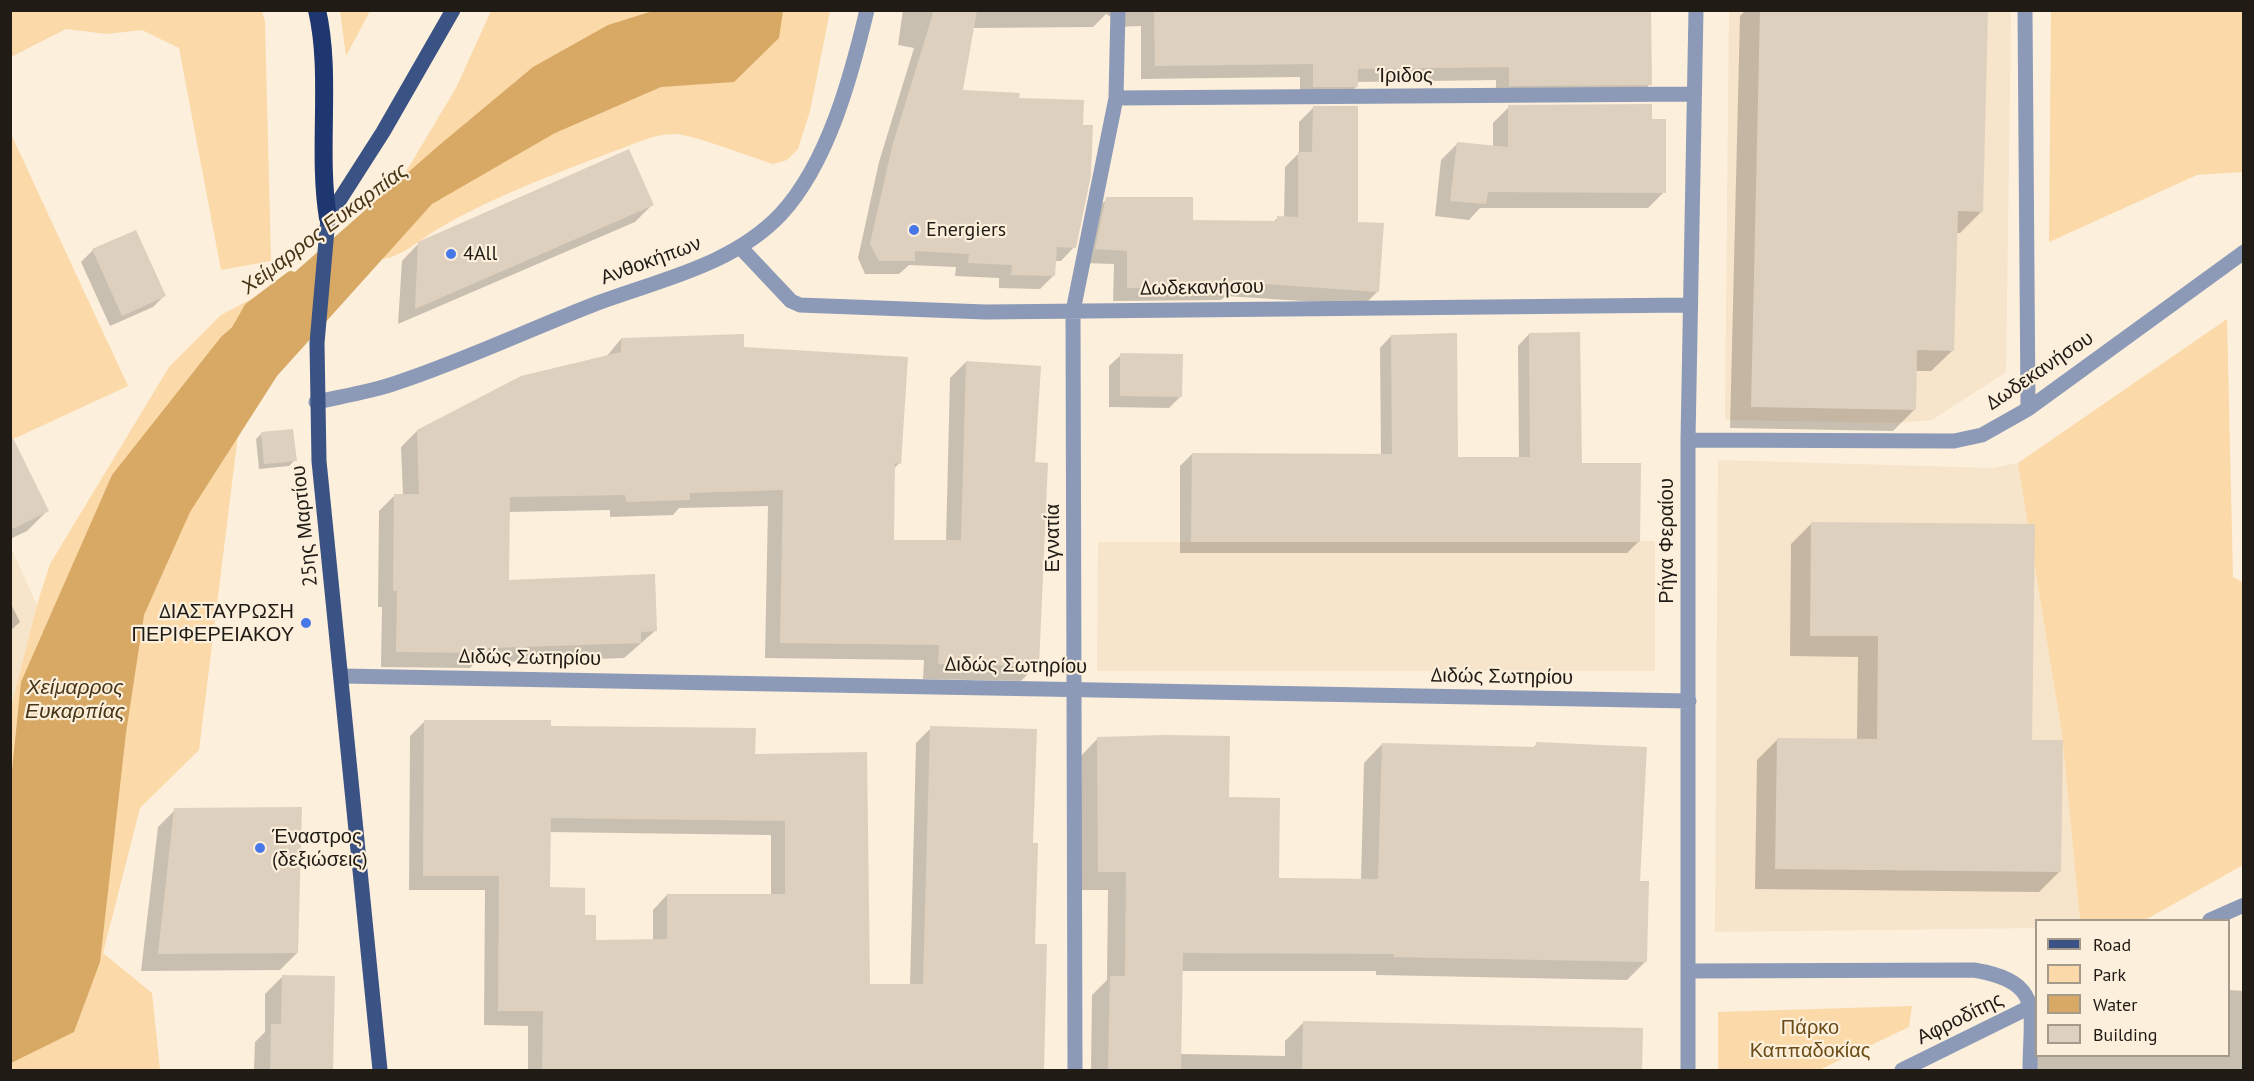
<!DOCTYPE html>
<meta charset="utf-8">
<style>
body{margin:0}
#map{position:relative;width:2254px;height:1081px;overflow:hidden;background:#fcefdc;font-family:"PT Sans",sans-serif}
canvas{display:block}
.frame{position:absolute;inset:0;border:12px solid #201b15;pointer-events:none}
.legend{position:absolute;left:2035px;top:919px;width:195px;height:138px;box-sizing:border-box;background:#fcefdc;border:2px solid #a49a8c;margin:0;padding:8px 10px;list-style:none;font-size:18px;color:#201b15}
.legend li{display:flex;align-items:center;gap:12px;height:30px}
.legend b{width:30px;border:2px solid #a49a8c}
</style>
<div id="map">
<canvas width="2254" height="1081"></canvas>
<div class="frame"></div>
<ul class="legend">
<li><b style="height:8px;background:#3b5284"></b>Road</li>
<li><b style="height:16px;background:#fbd9a8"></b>Park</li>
<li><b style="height:16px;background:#d7a964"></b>Water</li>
<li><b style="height:16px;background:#ded0be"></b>Building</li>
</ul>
</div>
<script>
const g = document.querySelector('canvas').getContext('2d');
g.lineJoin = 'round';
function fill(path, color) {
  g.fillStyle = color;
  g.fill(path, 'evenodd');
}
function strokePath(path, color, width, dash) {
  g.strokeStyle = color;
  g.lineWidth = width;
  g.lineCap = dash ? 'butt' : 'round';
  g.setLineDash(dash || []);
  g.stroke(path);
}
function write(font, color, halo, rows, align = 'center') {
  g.font = font + ' "PT Sans",sans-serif';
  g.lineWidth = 4.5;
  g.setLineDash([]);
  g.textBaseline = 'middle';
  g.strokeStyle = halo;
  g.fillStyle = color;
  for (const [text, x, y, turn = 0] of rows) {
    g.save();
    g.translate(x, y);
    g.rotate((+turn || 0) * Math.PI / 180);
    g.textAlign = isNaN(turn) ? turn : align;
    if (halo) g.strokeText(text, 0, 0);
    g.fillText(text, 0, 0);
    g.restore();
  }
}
const built = new Path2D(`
 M 1729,11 L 2011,11 L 2006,372 L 1932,420 L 1896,423 L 1725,420 Z
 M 1718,460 L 1992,468 L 2018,463 L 2062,734 L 2080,920 L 2036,920 L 2036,928 L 1715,932 Z
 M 1655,541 L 1655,671 L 1097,671 L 1098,542 Z
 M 11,548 L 37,605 L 11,712 Z`);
const green = new Path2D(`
 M 11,10 L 262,11 L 265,22 L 271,261 L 221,270 L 179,48 L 142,30 L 107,34 L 66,29 L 11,57 Z
 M 340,11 L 370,11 L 346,56 Z
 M 491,11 L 830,11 L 810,111 L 798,149 L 787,160 L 773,164 C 753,158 690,133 673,134 C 653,134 632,145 612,152 C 554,174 495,196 441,227 C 423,237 398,261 377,259 L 395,190 L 456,88 Z
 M 2051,11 L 2243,11 L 2243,172 L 2197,175 L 2049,242 Z
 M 10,132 L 128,386 L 11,440 L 10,440 Z
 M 255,297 L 199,750 L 140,808 L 103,953 L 152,993 L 160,1070 L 11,1070 L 10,712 L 37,605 L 50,564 L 169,367 L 221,315 Z
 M 2227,319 L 2233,577 L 2244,583 L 2243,865 L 2145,920 L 2080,920 L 2062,734 L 2018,463 Z
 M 1912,1006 L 1909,1027 L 1819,1070 L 1718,1070 L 1718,1012 Z`);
const water = new Path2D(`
 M 653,11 L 783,11 L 779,38 L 734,82 L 661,87 L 555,133 L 432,204 L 277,376 L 190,512 L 144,615 L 126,733 L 100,962 L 74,1032 L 11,1063 L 10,790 L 21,682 L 112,475 L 221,337 L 437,147 L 533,67 L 608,25 Z`);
const shadow = new Path2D(`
 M 903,10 L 1650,10 L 1650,84 L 1637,98 L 1496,99 L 1496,80 L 1357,82 L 1357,86 L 1343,100 L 1300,100 L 1300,77 L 1141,79 L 1141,26 L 1114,27 L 1113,18 L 1106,14 L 1093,27 L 972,28 L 961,91 L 1018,99 L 1074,247 L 1061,261 L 1054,261 L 1054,275 L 1040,289 L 999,288 L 999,278 L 955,276 L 956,267 L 909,265 L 899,274 L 865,274 L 858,258 L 879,162 L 914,48 L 898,45 Z
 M 1746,10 L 1986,10 L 1982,211 L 1960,233 L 1956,233 L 1953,350 L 1931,371 L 1915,371 L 1914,410 L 1893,431 L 1730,428 L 1740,16 Z
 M 1509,107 L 1651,121 L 1664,192 L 1648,208 L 1480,208 L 1469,220 L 1435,216 L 1441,160 L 1458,143 L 1493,147 L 1493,123 Z
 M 1313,108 L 1357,223 L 1378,291 L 1364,305 L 1226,296 L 1221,300 L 1113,301 L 1114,264 L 1082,263 L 1092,213 L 1107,199 L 1191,222 L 1273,222 L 1278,218 L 1284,218 L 1285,167 L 1299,153 L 1299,122 Z
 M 652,205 L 635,222 L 398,324 L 402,261 L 419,243 Z
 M 93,250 L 164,296 L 153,307 L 110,326 L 81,262 Z
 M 1529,334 L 1581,465 L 1639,541 L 1627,553 L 1180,553 L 1180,466 L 1192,454 L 1381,456 L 1380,348 L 1391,336 L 1457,459 L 1519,459 L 1518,346 Z
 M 621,339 L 743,349 L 899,463 L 894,469 L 892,541 L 946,541 L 950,378 L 966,362 L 1033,464 L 1037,665 L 1021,681 L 923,679 L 924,660 L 765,658 L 768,506 L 679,508 L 673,515 L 610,517 L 610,510 L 508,512 L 507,581 L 655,631 L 624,658 L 475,663 L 470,668 L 381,667 L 382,607 L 378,607 L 379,511 L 395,495 L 403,495 L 401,447 L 417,431 L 606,357 Z
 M 1121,355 L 1181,396 L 1169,408 L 1109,407 L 1109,366 Z
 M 262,433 L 295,460 L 289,466 L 259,469 L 256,439 Z
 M 10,456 L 47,511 L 27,531 L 10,539 Z
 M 1812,523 L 2031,741 L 2060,871 L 2039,892 L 1755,889 L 1757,760 L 1778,739 L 1857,740 L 1858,657 L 1790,656 L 1791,544 Z
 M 10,602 L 20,622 L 10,631 Z
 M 425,721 L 549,728 L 754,755 L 868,985 L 910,986 L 916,743 L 931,728 L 1031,845 L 1034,945 L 1043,1070 L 528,1070 L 528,1026 L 484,1025 L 485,890 L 409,890 L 410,736 ZM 549,832 L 771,835 L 771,895 L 667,895 L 653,910 L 653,941 L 595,941 L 584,917 L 549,889 Z
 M 1098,738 L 1227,798 L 1277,880 L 1361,880 L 1364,763 L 1382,744 L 1532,749 L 1537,744 L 1639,883 L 1646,961 L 1627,980 L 1376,975 L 1376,971 L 1181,971 L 1180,1054 L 1285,1056 L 1285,1041 L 1303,1023 L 1640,1070 L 1091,1070 L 1092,995 L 1107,980 L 1108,890 L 1080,890 L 1080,757 Z
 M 175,810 L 297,953 L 280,970 L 141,971 L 158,827 Z
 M 282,977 L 332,1070 L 254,1070 L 255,1042 L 265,1032 L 265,994 Z
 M 2228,990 L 2244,991 L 2244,1070 L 2036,1070 L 2037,1056 L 2228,1056 Z`);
const stream = new Path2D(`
 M 238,329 L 250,308 L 291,277`);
const building = new Path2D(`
 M 934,10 L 977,10 L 963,90 L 1020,93 L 1019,98 L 1084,100 L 1083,125 L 1093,125 L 1091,175 L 1076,248 L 1057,247 L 1055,276 L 1011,275 L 1012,265 L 968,263 L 969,254 L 915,251 L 915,261 L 879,261 L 870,244 L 892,147 Z
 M 1154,10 L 1651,10 L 1652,85 L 1509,86 L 1509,67 L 1358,69 L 1358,87 L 1313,87 L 1313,64 L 1155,66 Z
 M 1760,10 L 1988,10 L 1983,212 L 1958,211 L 1954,351 L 1917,350 L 1916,410 L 1751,407 Z
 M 1652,104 L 1652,119 L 1666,119 L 1666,193 L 1488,192 L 1486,204 L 1450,201 L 1457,142 L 1508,147 L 1508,105 Z
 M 1313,106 L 1358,106 L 1358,222 L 1384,223 L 1379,292 L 1236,282 L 1236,287 L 1127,288 L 1127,251 L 1095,249 L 1106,197 L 1193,197 L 1193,220 L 1277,221 L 1277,216 L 1298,217 L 1298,152 L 1312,152 Z
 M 629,149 L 654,205 L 415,309 L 418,242 Z
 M 136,230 L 166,296 L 122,316 L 92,249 Z
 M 1580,332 L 1582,463 L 1641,463 L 1640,542 L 1191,542 L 1192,453 L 1392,454 L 1391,335 L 1457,333 L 1458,457 L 1530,457 L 1529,333 Z
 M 744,334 L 744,347 L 908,357 L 901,464 L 895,463 L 894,540 L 961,540 L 966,361 L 1041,366 L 1035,462 L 1048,463 L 1039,666 L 938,664 L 939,645 L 780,643 L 783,490 L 690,493 L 690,500 L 626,502 L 625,495 L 510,497 L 509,580 L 655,574 L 657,631 L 641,632 L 641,643 L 488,648 L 488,653 L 396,652 L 397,591 L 393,591 L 394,494 L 419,494 L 417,430 L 521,376 L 621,352 L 621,338 Z
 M 1120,353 L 1183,354 L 1182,397 L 1120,396 Z
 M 293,429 L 297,461 L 264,464 L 261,432 Z
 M 10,432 L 49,511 L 10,530 Z
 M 1811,522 L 2035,524 L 2032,740 L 2063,740 L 2061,872 L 1775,869 L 1777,738 L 1877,739 L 1878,636 L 1810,636 Z
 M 424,720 L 551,720 L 551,726 L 756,728 L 755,754 L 867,752 L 870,984 L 923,984 L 930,726 L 1037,729 L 1033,843 L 1038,843 L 1035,944 L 1047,944 L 1044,1071 L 542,1071 L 543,1011 L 498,1011 L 499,876 L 423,876 ZM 551,818 L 785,821 L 785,894 L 667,894 L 667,939 L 596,940 L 596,915 L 585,915 L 585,888 L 550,887 Z
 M 1165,735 L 1230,736 L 1229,797 L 1280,798 L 1279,878 L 1378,879 L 1382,743 L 1536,747 L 1536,742 L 1647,747 L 1640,881 L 1649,881 L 1647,962 L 1393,957 L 1394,954 L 1183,953 L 1181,1071 L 1108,1071 L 1110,976 L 1125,976 L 1126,872 L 1098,872 L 1097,737 Z
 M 302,807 L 298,953 L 158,954 L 174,808 Z
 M 282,975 L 335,976 L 333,1071 L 270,1071 L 271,1024 L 281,1024 Z
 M 1303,1021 L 1643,1028 L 1642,1071 L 1302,1071 Z`);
const minor = new Path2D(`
 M 2025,10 L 2028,409
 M 1116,98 L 1694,94
 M 740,247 L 791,301 L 800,305 L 985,312 L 1690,305
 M 316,402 C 343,396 370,392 396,383 C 463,361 528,330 595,304 C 658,280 732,266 781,214 C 828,163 851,77 867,10
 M 1688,440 L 1954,441 L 1982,435 L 2028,409 L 2244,252
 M 342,676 L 1689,701
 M 2210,920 L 2244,905
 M 1689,971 L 1974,970 C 2045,982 2030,1011 2030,1070
 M 1075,1070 L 1073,311 L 1116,98 L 1118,10
 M 1688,1070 L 1688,440 L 1696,10
 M 1902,1070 L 2036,1004`);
const major = new Path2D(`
 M 380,1070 L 319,461 L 317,343 L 328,218 L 383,132 L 453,10`);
const highway = new Path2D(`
 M 317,10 C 332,73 317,152 328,218`);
const markers = [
 [914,230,6,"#4877e9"],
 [451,254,6,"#4877e9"],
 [306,623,6,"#4877e9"],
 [260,848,6,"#4877e9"]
];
const streetNames = [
 ["Ίριδος",1405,76],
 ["Ανθοκήπων",651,261,-20],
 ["Δωδεκανήσου",1202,288,-1],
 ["Δωδεκανήσου",2040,371,-34],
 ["25ης Μαρτίου",305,526,-96],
 ["Εγνατία",1053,538,-90],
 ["Ρήγα Φεραίου",1667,541,-90],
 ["Διδώς Σωτηρίου",530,658,1],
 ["Διδώς Σωτηρίου",1016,666,1],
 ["Διδώς Σωτηρίου",1502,677,1],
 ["Αφροδίτης",1960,1019,-26]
];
const poiNames = [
 ["Energiers",926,230],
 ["4All",463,254],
 ["ΔΙΑΣΤΑΥΡΩΣΗ",294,612,"right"],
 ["ΠΕΡΙΦΕΡΕΙΑΚΟΥ",294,635,"right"],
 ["Έναστρος",272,837],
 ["(δεξιώσεις)",272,860]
];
const parkNames = [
 ["Πάρκο",1810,1028],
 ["Καππαδοκίας",1810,1051]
];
const waterNames = [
 ["Χείμαρρος Ευκαρπίας",325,229,-37],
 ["Χείμαρρος",75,688],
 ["Ευκαρπίας",75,712]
];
fill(built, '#f6e4cb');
fill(green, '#fbd9a8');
fill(water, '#d7a964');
fill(shadow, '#0003');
strokePath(stream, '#d7a964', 12);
fill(building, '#ded0be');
strokePath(minor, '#8c9ab7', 15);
strokePath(major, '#3b5284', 15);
strokePath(highway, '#1f3770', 18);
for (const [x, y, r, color] of markers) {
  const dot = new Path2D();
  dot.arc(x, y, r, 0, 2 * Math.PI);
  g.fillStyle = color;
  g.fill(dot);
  strokePath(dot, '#fcefdc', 2);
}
write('20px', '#201b15', '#fcefdc', streetNames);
write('20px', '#201b15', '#fcefdc', poiNames, 'left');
write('20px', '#6b4c17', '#fcefdc', parkNames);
write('italic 21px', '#483516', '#fcefdc', waterNames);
</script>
